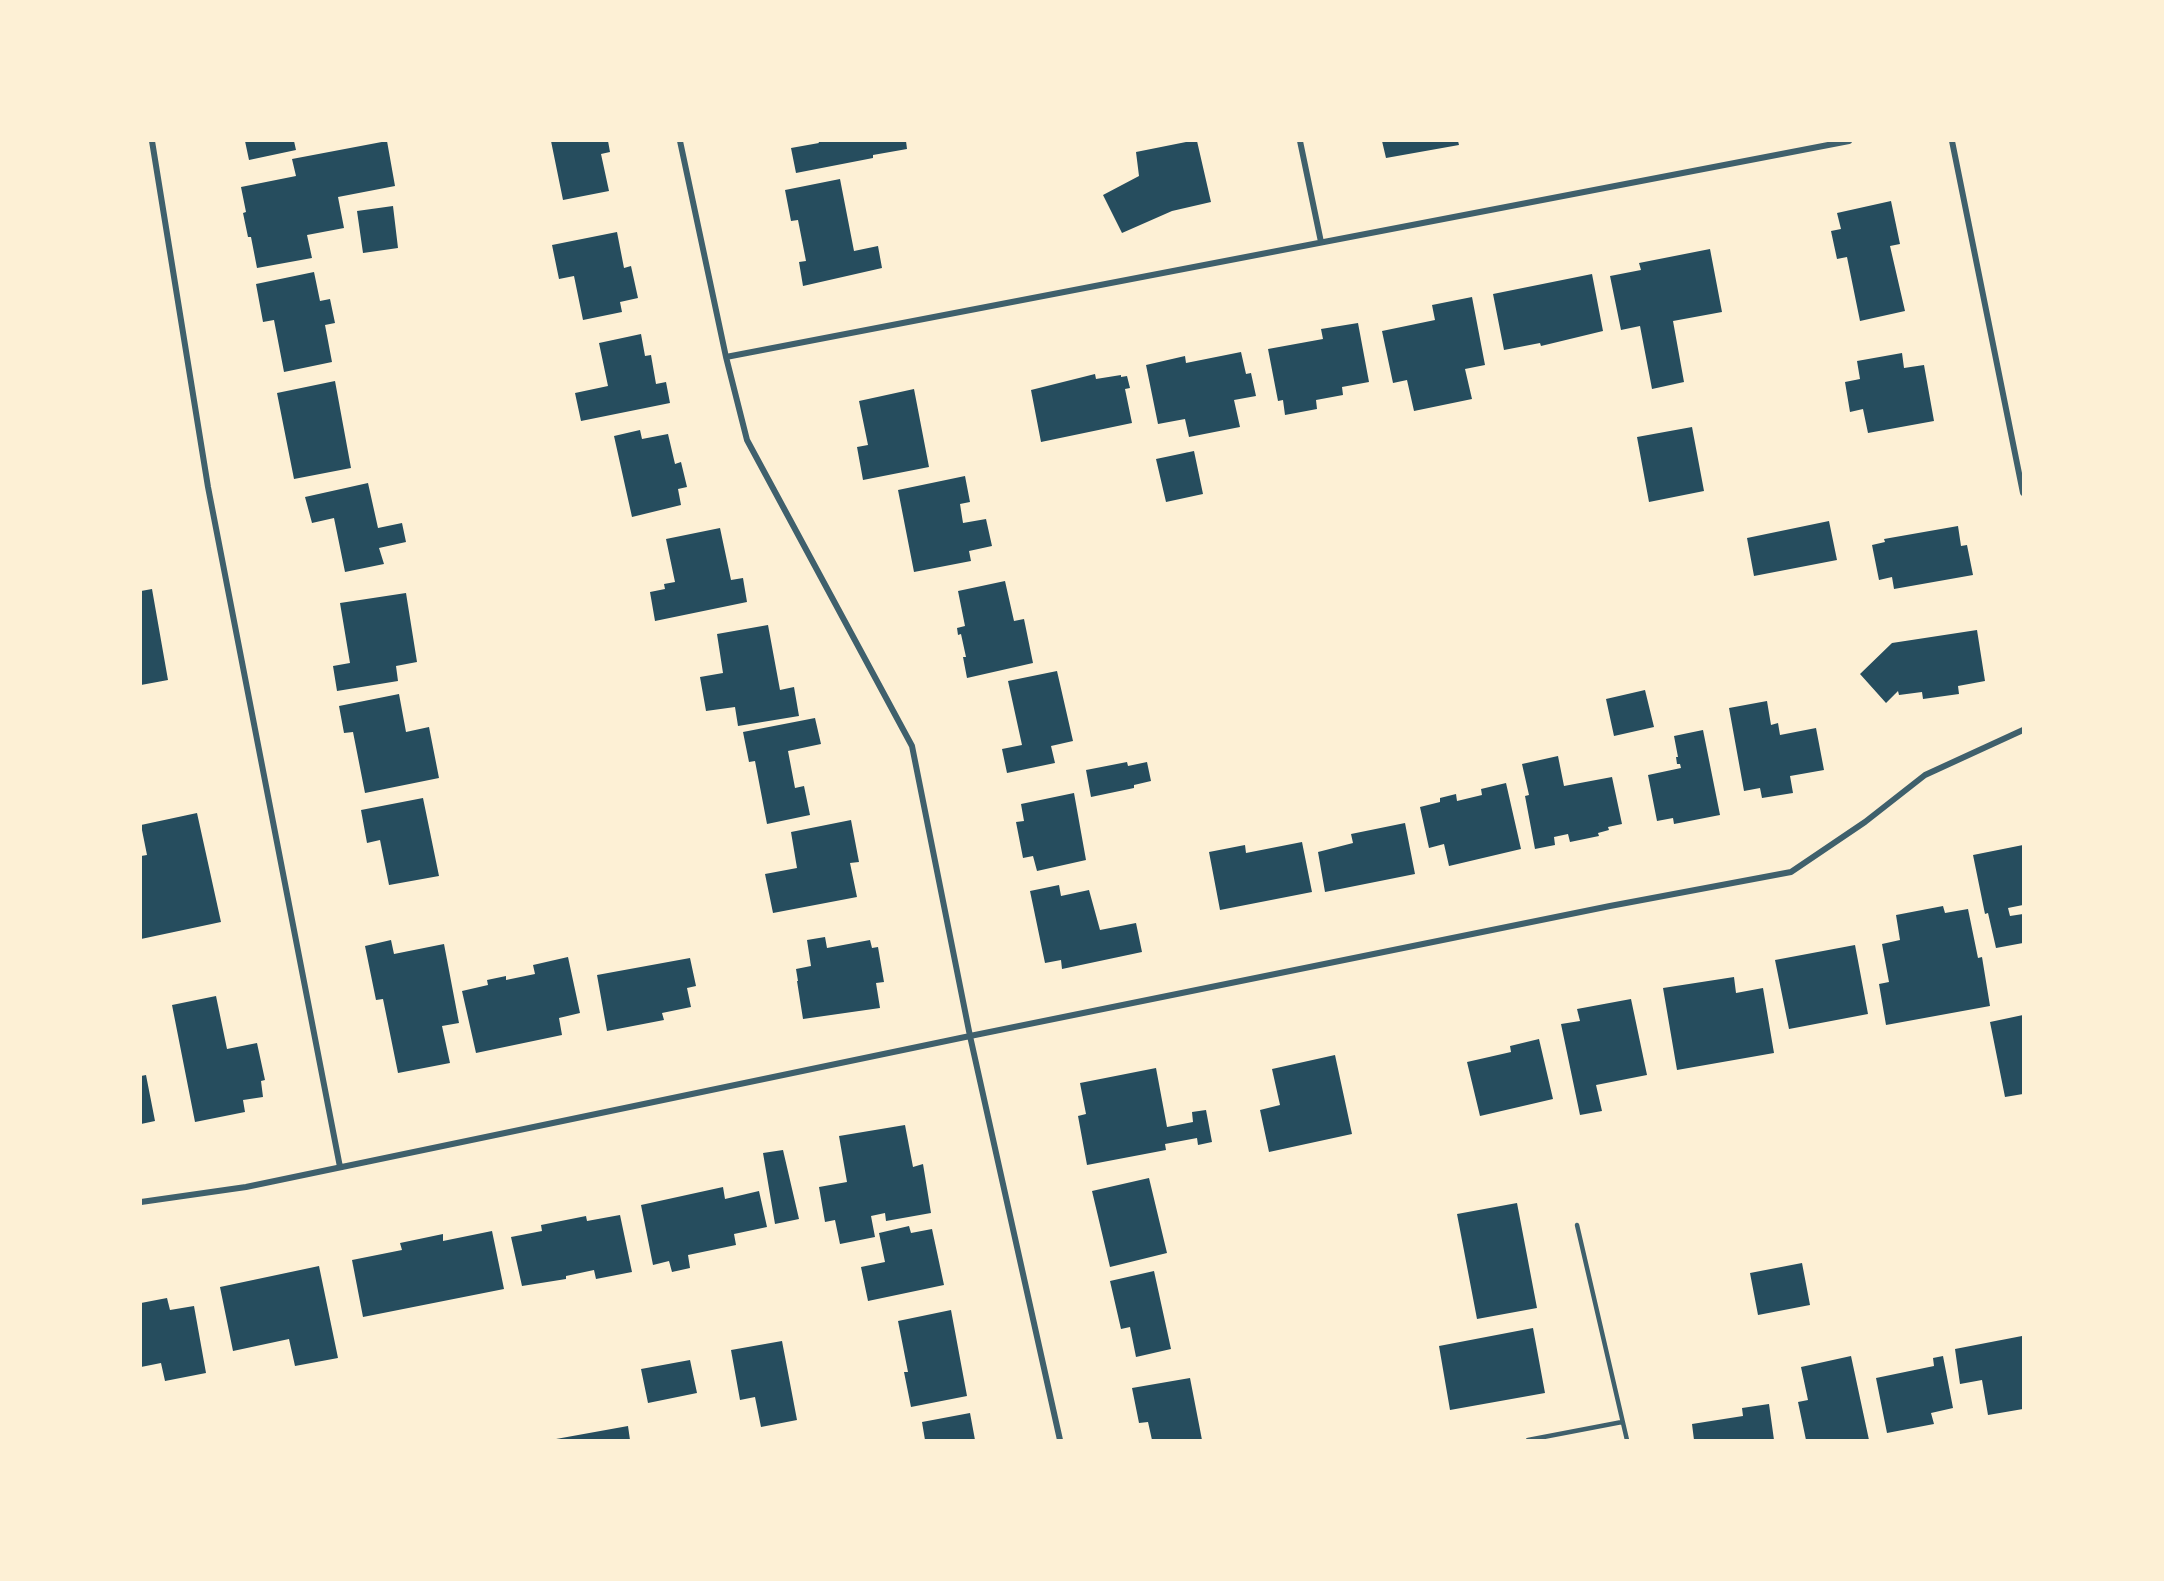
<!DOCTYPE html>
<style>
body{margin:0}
#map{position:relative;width:2164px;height:1581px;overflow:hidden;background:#fdf0d5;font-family:Figtree,sans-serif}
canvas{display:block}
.frame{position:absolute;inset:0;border:142px solid #fdf0d5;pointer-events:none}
</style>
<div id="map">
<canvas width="2164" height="1581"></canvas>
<div class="frame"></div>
</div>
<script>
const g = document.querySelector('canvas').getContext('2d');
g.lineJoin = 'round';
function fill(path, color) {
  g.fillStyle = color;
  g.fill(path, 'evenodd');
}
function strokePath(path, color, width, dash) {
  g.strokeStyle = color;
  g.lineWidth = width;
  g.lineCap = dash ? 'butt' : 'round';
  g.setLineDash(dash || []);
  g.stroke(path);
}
const building = new Path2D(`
 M 245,141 L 294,141 L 296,150 L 249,160 Z
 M 387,141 L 395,186 L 338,197 L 344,228 L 307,235 L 312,258 L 257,268 L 251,237 L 248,237 L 243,213 L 246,212 L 241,187 L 296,176 L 292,159 Z
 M 551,141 L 608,141 L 610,152 L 601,154 L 609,191 L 563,200 Z
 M 818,141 L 906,141 L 907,149 L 873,155 L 873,158 L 796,173 L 791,148 L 819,143 Z
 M 1191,141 L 1197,141 L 1211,202 L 1172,211 L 1122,233 L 1103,195 L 1139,176 L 1136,152 Z
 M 1382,141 L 1458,141 L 1459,145 L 1386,158 Z
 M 840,179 L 854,251 L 878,246 L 882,268 L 803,286 L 799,262 L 806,261 L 798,220 L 791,221 L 785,190 Z
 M 1891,201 L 1900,244 L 1890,246 L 1905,311 L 1860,321 L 1847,257 L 1837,259 L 1831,231 L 1841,229 L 1837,213 Z
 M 393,206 L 398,248 L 363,253 L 357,211 Z
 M 617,232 L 624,268 L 631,266 L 638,298 L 620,302 L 622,312 L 583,320 L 574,276 L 559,279 L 552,245 Z
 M 1710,249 L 1722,312 L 1673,321 L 1684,382 L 1652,389 L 1640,326 L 1621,330 L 1610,276 L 1641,270 L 1639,263 Z
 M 314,272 L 320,301 L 330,299 L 335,323 L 325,325 L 332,362 L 284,372 L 274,320 L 263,322 L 256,284 Z
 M 1592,274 L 1603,331 L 1541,346 L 1540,343 L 1504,350 L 1493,294 Z
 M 1472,297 L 1485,365 L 1465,369 L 1472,399 L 1414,411 L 1407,380 L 1393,383 L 1382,331 L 1435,320 L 1432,305 Z
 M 1358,323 L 1369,382 L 1342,387 L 1343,395 L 1316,400 L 1317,409 L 1285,415 L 1283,400 L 1278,401 L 1268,349 L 1323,339 L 1321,329 Z
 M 641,334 L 645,356 L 651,355 L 656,384 L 666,382 L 670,403 L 581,421 L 575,393 L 608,386 L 599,343 Z
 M 1241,352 L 1246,374 L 1251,373 L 1256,396 L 1234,400 L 1240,427 L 1189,437 L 1185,419 L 1158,424 L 1146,365 L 1185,356 L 1186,363 Z
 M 1902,353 L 1904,368 L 1924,365 L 1934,421 L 1868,433 L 1863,409 L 1850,412 L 1845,382 L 1860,379 L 1857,361 Z
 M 1095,374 L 1096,379 L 1121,375 L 1121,377 L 1127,376 L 1130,388 L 1125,389 L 1132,423 L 1041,442 L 1031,390 Z
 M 335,381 L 351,468 L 294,479 L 277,393 Z
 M 914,389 L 929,467 L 863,480 L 857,447 L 868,445 L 859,401 Z
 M 1692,427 L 1704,491 L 1649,502 L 1637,437 Z
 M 640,430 L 642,439 L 668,434 L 675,464 L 681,462 L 687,487 L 678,489 L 681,505 L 632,517 L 614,436 Z
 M 1194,451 L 1203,494 L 1166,502 L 1156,459 Z
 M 965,476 L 970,502 L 960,504 L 963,523 L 986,519 L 992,546 L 969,551 L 971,561 L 914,572 L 898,490 Z
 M 368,483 L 378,528 L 402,523 L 406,542 L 379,548 L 384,564 L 345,572 L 334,518 L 312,523 L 305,497 Z
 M 1829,521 L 1837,560 L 1754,576 L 1747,538 Z
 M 1958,526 L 1961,546 L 1967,545 L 1973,575 L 1894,589 L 1892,577 L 1879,580 L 1872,545 L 1885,542 L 1884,539 Z
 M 720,528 L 731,580 L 743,578 L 747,602 L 655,621 L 650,592 L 665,589 L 664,584 L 675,582 L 666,539 Z
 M 1005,581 L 1014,621 L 1024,619 L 1033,663 L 967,678 L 963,657 L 966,657 L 961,634 L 958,635 L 957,628 L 965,626 L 958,591 Z
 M 152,589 L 168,680 L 141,685 L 141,591 Z
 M 406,593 L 417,662 L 396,666 L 398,681 L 337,691 L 333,666 L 350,663 L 340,603 Z
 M 768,625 L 780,690 L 794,687 L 799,716 L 738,726 L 735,707 L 706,711 L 700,677 L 723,673 L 717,634 Z
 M 1977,630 L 1985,681 L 1958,686 L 1959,694 L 1923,699 L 1922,692 L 1899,695 L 1898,691 L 1886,703 L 1860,674 L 1892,643 Z
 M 1057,671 L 1073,741 L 1051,746 L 1055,763 L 1007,773 L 1002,749 L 1022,745 L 1008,681 Z
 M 1645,690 L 1654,727 L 1614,736 L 1606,699 Z
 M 399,694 L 406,732 L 429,727 L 439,778 L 365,793 L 353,732 L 344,733 L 339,706 Z
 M 1767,701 L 1771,725 L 1778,723 L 1780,735 L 1816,728 L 1824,770 L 1790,776 L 1793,793 L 1762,798 L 1760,788 L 1744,791 L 1729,708 Z
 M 815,718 L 821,744 L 788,751 L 795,788 L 804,786 L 810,815 L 767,824 L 755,761 L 749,762 L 743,732 Z
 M 1703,730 L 1720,815 L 1674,824 L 1673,818 L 1657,821 L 1648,775 L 1681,768 L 1680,764 L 1677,764 L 1676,757 L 1678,757 L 1674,736 Z
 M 1558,756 L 1564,786 L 1612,777 L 1622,824 L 1608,827 L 1609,830 L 1598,833 L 1599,836 L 1570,842 L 1568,834 L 1554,837 L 1555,845 L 1535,849 L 1525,796 L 1529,795 L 1522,764 Z
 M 1127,762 L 1128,766 L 1147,762 L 1151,781 L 1134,785 L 1134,788 L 1091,797 L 1086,770 Z
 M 1506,783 L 1521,849 L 1449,866 L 1444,844 L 1429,848 L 1420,807 L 1440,802 L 1440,798 L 1456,794 L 1457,801 L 1482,795 L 1481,789 Z
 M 1074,793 L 1086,860 L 1037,871 L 1033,856 L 1023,858 L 1016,822 L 1024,821 L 1021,804 Z
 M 423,798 L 439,876 L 389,885 L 380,840 L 367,843 L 361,810 Z
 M 197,813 L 221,922 L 141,939 L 141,856 L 147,855 L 141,825 Z
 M 851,820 L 859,862 L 850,863 L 857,897 L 773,913 L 765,874 L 797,868 L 791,832 Z
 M 1405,823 L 1415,874 L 1325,892 L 1318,852 L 1353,843 L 1351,834 Z
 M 1302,842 L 1312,892 L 1220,910 L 1209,852 L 1245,845 L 1246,853 Z
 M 2023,845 L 2023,905 L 2008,908 L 2010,916 L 2023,914 L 2023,943 L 1996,948 L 1988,913 L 1985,914 L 1973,855 Z
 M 1059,885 L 1061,896 L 1089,890 L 1100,930 L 1136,923 L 1142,952 L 1062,969 L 1061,960 L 1045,963 L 1030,891 Z
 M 1943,906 L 1945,913 L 1968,909 L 1978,958 L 1982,957 L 1990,1006 L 1886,1025 L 1879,984 L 1889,982 L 1882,944 L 1900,940 L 1896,915 Z
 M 825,937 L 827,948 L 870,940 L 872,948 L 878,947 L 884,982 L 876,983 L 880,1008 L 803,1019 L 797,981 L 798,981 L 796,969 L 811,966 L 807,940 Z
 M 391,940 L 394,954 L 444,944 L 459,1023 L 442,1026 L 450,1063 L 398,1073 L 383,999 L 376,1000 L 365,946 Z
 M 1855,945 L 1868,1014 L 1789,1029 L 1775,960 Z
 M 568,957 L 580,1013 L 559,1018 L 562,1035 L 476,1053 L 462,991 L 488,985 L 487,980 L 506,976 L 506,980 L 535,974 L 533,965 Z
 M 690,958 L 696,986 L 687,988 L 691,1007 L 662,1013 L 664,1020 L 607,1031 L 597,975 Z
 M 1734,977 L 1736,993 L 1763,988 L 1774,1053 L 1677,1070 L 1663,988 Z
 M 216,996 L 227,1049 L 257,1043 L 265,1080 L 261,1081 L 263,1097 L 243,1100 L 245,1112 L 195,1122 L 172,1005 Z
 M 1631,999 L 1647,1075 L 1596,1085 L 1602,1111 L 1580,1115 L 1561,1024 L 1580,1021 L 1577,1009 Z
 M 2023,1015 L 2023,1094 L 2005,1097 L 1990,1022 Z
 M 1539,1039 L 1553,1099 L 1480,1116 L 1467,1062 L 1511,1052 L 1510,1046 Z
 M 1335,1055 L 1352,1134 L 1269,1152 L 1260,1110 L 1280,1105 L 1272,1069 Z
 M 1156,1068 L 1167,1127 L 1193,1122 L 1192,1112 L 1206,1110 L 1212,1142 L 1198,1145 L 1197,1138 L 1165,1144 L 1166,1150 L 1087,1165 L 1078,1116 L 1086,1114 L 1080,1083 Z
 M 146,1075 L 155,1121 L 141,1124 L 141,1076 Z
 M 905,1125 L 913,1167 L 923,1164 L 931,1213 L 886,1221 L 885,1213 L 871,1216 L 875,1237 L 840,1244 L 835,1220 L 825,1222 L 819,1187 L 847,1182 L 839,1136 Z
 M 783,1150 L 799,1219 L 775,1224 L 763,1153 Z
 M 1149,1178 L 1167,1253 L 1110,1267 L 1092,1191 Z
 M 723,1187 L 725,1199 L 759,1191 L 767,1227 L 734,1234 L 736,1245 L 688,1255 L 690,1268 L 672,1272 L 669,1261 L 653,1265 L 641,1205 Z
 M 1517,1203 L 1537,1308 L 1477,1319 L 1457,1214 Z
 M 620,1215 L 632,1272 L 596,1279 L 594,1270 L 566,1276 L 566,1279 L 522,1286 L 511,1237 L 542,1231 L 541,1225 L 586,1216 L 587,1221 Z
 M 909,1226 L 911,1233 L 932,1229 L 944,1285 L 868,1301 L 861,1267 L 885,1262 L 879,1233 Z
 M 492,1231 L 504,1289 L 363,1317 L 352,1260 L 402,1250 L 400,1243 L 443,1234 L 443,1241 Z
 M 1802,1263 L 1810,1305 L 1758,1315 L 1750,1273 Z
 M 319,1266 L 338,1358 L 295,1366 L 289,1339 L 233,1351 L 220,1287 Z
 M 1154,1271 L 1171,1349 L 1136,1357 L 1130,1327 L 1121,1329 L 1110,1281 Z
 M 167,1298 L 170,1310 L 194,1306 L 206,1373 L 165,1381 L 161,1363 L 141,1367 L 141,1303 Z
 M 951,1310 L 967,1396 L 911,1407 L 904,1372 L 908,1372 L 898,1321 Z
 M 1533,1328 L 1545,1393 L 1450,1410 L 1439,1346 Z
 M 2022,1336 L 2023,1409 L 1988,1415 L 1982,1380 L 1960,1384 L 1955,1349 Z
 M 782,1341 L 797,1420 L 761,1427 L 755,1397 L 740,1400 L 731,1350 Z
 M 1851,1356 L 1869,1440 L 1806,1440 L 1798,1402 L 1808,1400 L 1801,1367 Z
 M 1943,1356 L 1953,1408 L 1931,1413 L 1934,1424 L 1887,1433 L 1876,1378 L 1934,1366 L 1933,1358 Z
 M 690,1360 L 697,1393 L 648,1403 L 641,1369 Z
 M 1190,1378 L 1202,1440 L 1152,1440 L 1148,1422 L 1139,1423 L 1132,1388 Z
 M 1769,1404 L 1774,1440 L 1694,1440 L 1692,1424 L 1743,1416 L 1742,1408 Z
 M 970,1413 L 975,1440 L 925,1440 L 922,1422 Z
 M 628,1426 L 630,1440 L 556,1440 L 556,1439 Z`);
const service = new Path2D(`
 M 1577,1225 L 1627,1440
 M 1528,1440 L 1622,1422`);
const minor = new Path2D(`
 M 152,141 L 208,487 L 340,1167
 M 680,141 L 726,357 L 747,440 L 912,746 L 970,1036 L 1060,1440
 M 1300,141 L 1321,242
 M 1952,141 L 2023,493
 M 726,357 L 1849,141
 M 141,1202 L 246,1187 L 970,1036 L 1610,906 L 1791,872 L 1865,822 L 1925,775 L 2023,730`);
fill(building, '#264d5e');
strokePath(service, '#3f606c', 4.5);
strokePath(minor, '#3f606c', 6);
</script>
